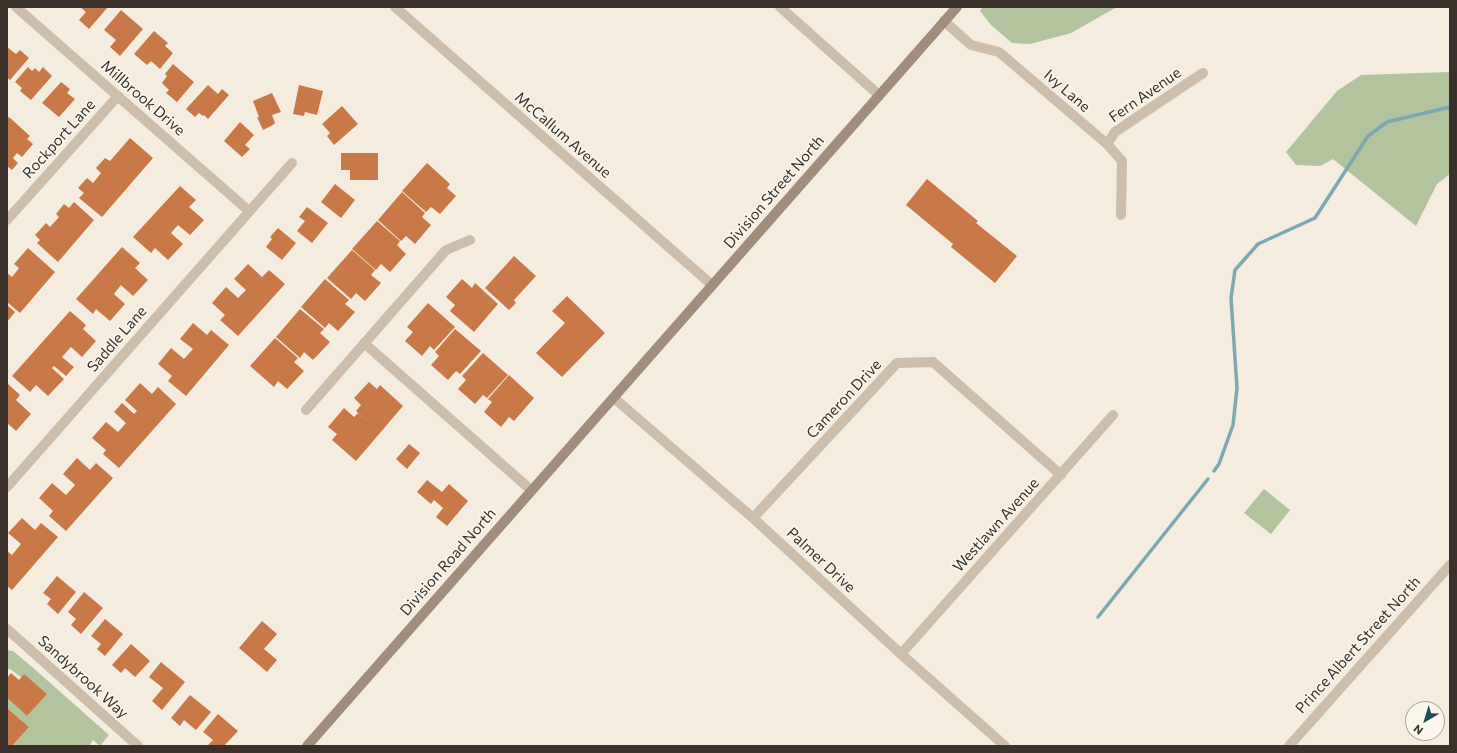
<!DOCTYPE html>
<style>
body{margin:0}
#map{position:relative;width:1457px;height:753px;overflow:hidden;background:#f3ecdf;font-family:Commissioner,sans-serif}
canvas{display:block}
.frame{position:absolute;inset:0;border:8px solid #39312a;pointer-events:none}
.north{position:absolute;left:1405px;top:701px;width:40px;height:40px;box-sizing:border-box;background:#fbf6eb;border:1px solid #ada79e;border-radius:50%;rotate:218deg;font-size:11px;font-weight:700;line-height:16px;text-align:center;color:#39312a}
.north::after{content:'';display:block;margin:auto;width:14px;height:18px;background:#1e505c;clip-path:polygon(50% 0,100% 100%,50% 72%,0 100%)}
</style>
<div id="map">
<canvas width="1457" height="753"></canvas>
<div class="frame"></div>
<div class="north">N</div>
</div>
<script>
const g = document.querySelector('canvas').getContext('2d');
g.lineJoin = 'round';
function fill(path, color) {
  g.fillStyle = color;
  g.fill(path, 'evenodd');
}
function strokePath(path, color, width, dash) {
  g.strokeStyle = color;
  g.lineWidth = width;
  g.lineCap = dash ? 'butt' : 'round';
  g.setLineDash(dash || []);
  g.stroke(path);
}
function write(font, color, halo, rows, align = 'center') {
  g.font = font + ' Commissioner,sans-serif';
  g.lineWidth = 3.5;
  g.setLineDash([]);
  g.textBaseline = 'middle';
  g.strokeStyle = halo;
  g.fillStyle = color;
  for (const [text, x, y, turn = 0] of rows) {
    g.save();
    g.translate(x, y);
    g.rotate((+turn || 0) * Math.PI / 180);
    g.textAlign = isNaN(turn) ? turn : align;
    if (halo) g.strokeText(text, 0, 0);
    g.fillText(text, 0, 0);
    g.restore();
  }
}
const green = new Path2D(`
 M 983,7 L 1117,7 L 1071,33 L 1030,44 L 1012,43 L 991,25 L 980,11 Z
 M 1450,72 L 1450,174 L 1437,184 L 1416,226 L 1333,159 L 1320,166 L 1296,165 L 1286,152 L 1337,91 L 1361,75 Z
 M 1264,489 L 1290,510 L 1271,534 L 1244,513 Z
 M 7,650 L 13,651 L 31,666 L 109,735 L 100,746 L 93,740 L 89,746 L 12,746 L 29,727 L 7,708 L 7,698 L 27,716 L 46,694 L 24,674 L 21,677 L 10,669 L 7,670 Z`);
const stream = new Path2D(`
 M 1214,471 L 1219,464 L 1233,425 L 1237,388 L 1231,298 L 1235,270 L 1258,244 L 1315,218 L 1368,136 L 1387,122 L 1450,107
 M 1098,617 L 1208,479`);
const building = new Path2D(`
 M 80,7 L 108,7 L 89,29 L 79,20 L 86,12 Z
 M 121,10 L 143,29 L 120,56 L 110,47 L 116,40 L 104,30 Z
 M 154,31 L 168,43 L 165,46 L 173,53 L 160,69 L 151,61 L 147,65 L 134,54 Z
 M 7,47 L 16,54 L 20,50 L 29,58 L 10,80 L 7,78 Z
 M 173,64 L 194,82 L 177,102 L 166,93 L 169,90 L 162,83 L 167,76 L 165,74 Z
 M 28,67 L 32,71 L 35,68 L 39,72 L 43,67 L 52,76 L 31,100 L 20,91 L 22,88 L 15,82 Z
 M 61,82 L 70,89 L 67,93 L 75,99 L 59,117 L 42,103 Z
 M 208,85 L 218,94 L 222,89 L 229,95 L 208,119 L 204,115 L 203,116 L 199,113 L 195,117 L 186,109 Z
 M 299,85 L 323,91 L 317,115 L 305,112 L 304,116 L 293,114 Z
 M 272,93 L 281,112 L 272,115 L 275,123 L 273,125 L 263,130 L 257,117 L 259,117 L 253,101 Z
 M 342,106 L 358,124 L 334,145 L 327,136 L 330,133 L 322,124 Z
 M 9,117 L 30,136 L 27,139 L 33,144 L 22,157 L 17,153 L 13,158 L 18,163 L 12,170 L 7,166 L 7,119 Z
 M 240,122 L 254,135 L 245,145 L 250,149 L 242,157 L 224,141 Z
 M 130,138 L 153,158 L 102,217 L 79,198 L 84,193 L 78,188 L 87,178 L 93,183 L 101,173 L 96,168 L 105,158 L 110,161 Z
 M 341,153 L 378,153 L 378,180 L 350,180 L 350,170 L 341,170 Z
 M 427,163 L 450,184 L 447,188 L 456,196 L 440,214 L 431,207 L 426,212 L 402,191 Z
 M 927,179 L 978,221 L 976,223 L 1017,256 L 995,283 L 951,247 L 953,244 L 906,205 Z
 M 335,184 L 355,200 L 341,218 L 321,202 Z
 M 180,186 L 196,200 L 189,207 L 204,220 L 190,235 L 178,225 L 171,233 L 183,244 L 168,260 L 155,248 L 151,253 L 133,237 Z
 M 402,192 L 425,213 L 422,217 L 431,225 L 415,244 L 406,236 L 401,241 L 378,220 Z
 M 74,202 L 94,220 L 58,262 L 37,243 L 40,240 L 35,235 L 46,223 L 50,227 L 59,217 L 56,214 L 64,204 L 69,208 Z
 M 307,207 L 328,223 L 312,243 L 297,231 L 305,221 L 299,217 Z
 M 377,221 L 400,241 L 397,245 L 406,254 L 390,272 L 381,264 L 376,270 L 352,249 Z
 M 278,228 L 296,243 L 282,260 L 266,247 L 272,239 L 270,237 Z
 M 122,247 L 140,263 L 135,268 L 148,280 L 133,296 L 121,285 L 114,294 L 125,304 L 110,321 L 96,309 L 93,314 L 76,299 Z
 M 28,248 L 55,272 L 20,313 L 7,302 L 7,273 L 12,277 L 19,268 L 14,264 Z
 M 352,250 L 375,270 L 371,275 L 381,283 L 365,301 L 356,293 L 351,299 L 327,278 Z
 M 514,256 L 536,276 L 514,300 L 516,303 L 509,310 L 485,288 Z
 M 248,264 L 262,277 L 269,270 L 285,284 L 238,336 L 220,320 L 225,315 L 212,303 L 226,287 L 238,298 L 246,290 L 234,279 Z
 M 325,279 L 349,300 L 345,304 L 355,312 L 338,331 L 329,323 L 325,328 L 301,307 Z
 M 462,279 L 472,288 L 475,283 L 498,304 L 474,332 L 450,311 L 455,305 L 446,297 Z
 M 567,296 L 605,333 L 562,377 L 536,353 L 565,323 L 552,311 Z
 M 428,303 L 455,327 L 434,350 L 430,346 L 422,356 L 405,341 L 413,332 L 407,327 Z
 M 7,305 L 15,312 L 7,322 Z
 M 300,309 L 324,329 L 320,333 L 330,342 L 313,360 L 304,352 L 300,358 L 276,337 Z
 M 70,311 L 86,325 L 83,329 L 96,341 L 82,357 L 71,347 L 62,357 L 74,367 L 66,376 L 54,366 L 52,368 L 64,379 L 48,396 L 36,385 L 30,392 L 12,376 Z
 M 193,323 L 207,335 L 211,330 L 229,345 L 186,396 L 168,381 L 172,376 L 158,364 L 171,348 L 184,359 L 193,349 L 180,339 Z
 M 455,329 L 481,351 L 460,374 L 456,371 L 448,380 L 431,365 L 439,356 L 435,352 Z
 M 275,338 L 298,358 L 294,362 L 304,371 L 287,389 L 278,381 L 274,387 L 250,366 Z
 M 483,353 L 508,375 L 487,398 L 483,395 L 475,404 L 458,389 L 466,380 L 462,376 Z
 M 509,375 L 534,398 L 514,421 L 509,417 L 501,427 L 484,412 L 492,402 L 488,399 Z
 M 369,382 L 377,389 L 380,385 L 403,406 L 356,461 L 332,440 L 337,434 L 328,427 L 344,408 L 354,417 L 358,413 L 372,425 L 356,411 L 361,405 L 354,398 Z
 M 7,383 L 20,395 L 16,400 L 31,414 L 16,431 L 7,423 Z
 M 140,383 L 152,394 L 158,387 L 176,404 L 119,468 L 103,454 L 106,450 L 92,438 L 106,422 L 118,432 L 126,423 L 114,412 L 122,403 L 134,414 L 137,411 L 125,400 Z
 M 409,444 L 420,453 L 407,469 L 396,459 Z
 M 77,458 L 90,470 L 96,463 L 113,478 L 66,531 L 49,516 L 53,511 L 39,498 L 52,483 L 66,495 L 75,485 L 63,474 Z
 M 427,480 L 442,492 L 449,484 L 468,501 L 447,526 L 436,517 L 443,508 L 434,500 L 431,504 L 417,492 Z
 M 22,518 L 35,530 L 41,523 L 58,537 L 12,590 L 7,586 L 7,551 L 12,555 L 21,544 L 8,533 Z
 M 57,576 L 76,592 L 58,614 L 47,604 L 51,599 L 43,593 Z
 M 84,592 L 103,608 L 81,634 L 71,625 L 76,619 L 68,612 Z
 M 105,619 L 123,634 L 105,656 L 97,649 L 101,644 L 91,636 Z
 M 262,621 L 277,634 L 264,649 L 277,660 L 267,672 L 239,648 Z
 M 131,644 L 150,661 L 135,677 L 125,668 L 121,673 L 112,665 Z
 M 161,662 L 185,682 L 162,710 L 152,701 L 163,688 L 149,677 Z
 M 11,673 L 19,680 L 24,674 L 47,694 L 27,716 L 7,698 L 7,678 Z
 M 190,695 L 211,712 L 196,730 L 184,720 L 180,726 L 171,718 Z
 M 7,708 L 29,727 L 12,746 L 7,746 Z
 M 218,714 L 238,731 L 224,746 L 207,746 L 213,740 L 203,732 Z`);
const minor = new Path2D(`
 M 16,7 L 249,211
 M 395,7 L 712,285
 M 780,7 L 879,95
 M 944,21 L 971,45 L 999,52 L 1107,144 L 1122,161 L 1121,215
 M 1107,144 L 1115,132 L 1203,73
 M 7,220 L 118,96
 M 364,343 L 531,490
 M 614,398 L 753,518 L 901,654 L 1005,746
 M 306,410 L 446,250 L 470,240
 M 7,487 L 292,163
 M 753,518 L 897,363 L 933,362 L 1061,475
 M 7,629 L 138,746
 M 901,654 L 1113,415
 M 1289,746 L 1450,565`);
const secondary = new Path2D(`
 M 307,746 L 957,7`);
const streetNames = [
 ["Ivy Lane",1067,91,41],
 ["Fern Avenue",1145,95,-35],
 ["Millbrook Drive",143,98,41],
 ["McCallum Avenue",563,135,41],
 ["Rockport Lane",59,139,-48],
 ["Division Street North",774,192,-49],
 ["Saddle Lane",117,339,-49],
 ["Cameron Drive",844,399,-47],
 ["Westlawn Avenue",996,525,-48],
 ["Palmer Drive",821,560,43],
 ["Division Road North",448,562,-49],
 ["Prince Albert Street North",1358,645,-48],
 ["Sandybrook Way",83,677,42]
];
fill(green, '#b2c39e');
strokePath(stream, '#7da8b1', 3.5);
fill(building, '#c97847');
strokePath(minor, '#ccbeaa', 10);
strokePath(secondary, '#a08d7b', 10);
write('15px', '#39312a', '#fbf6eb', streetNames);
</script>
